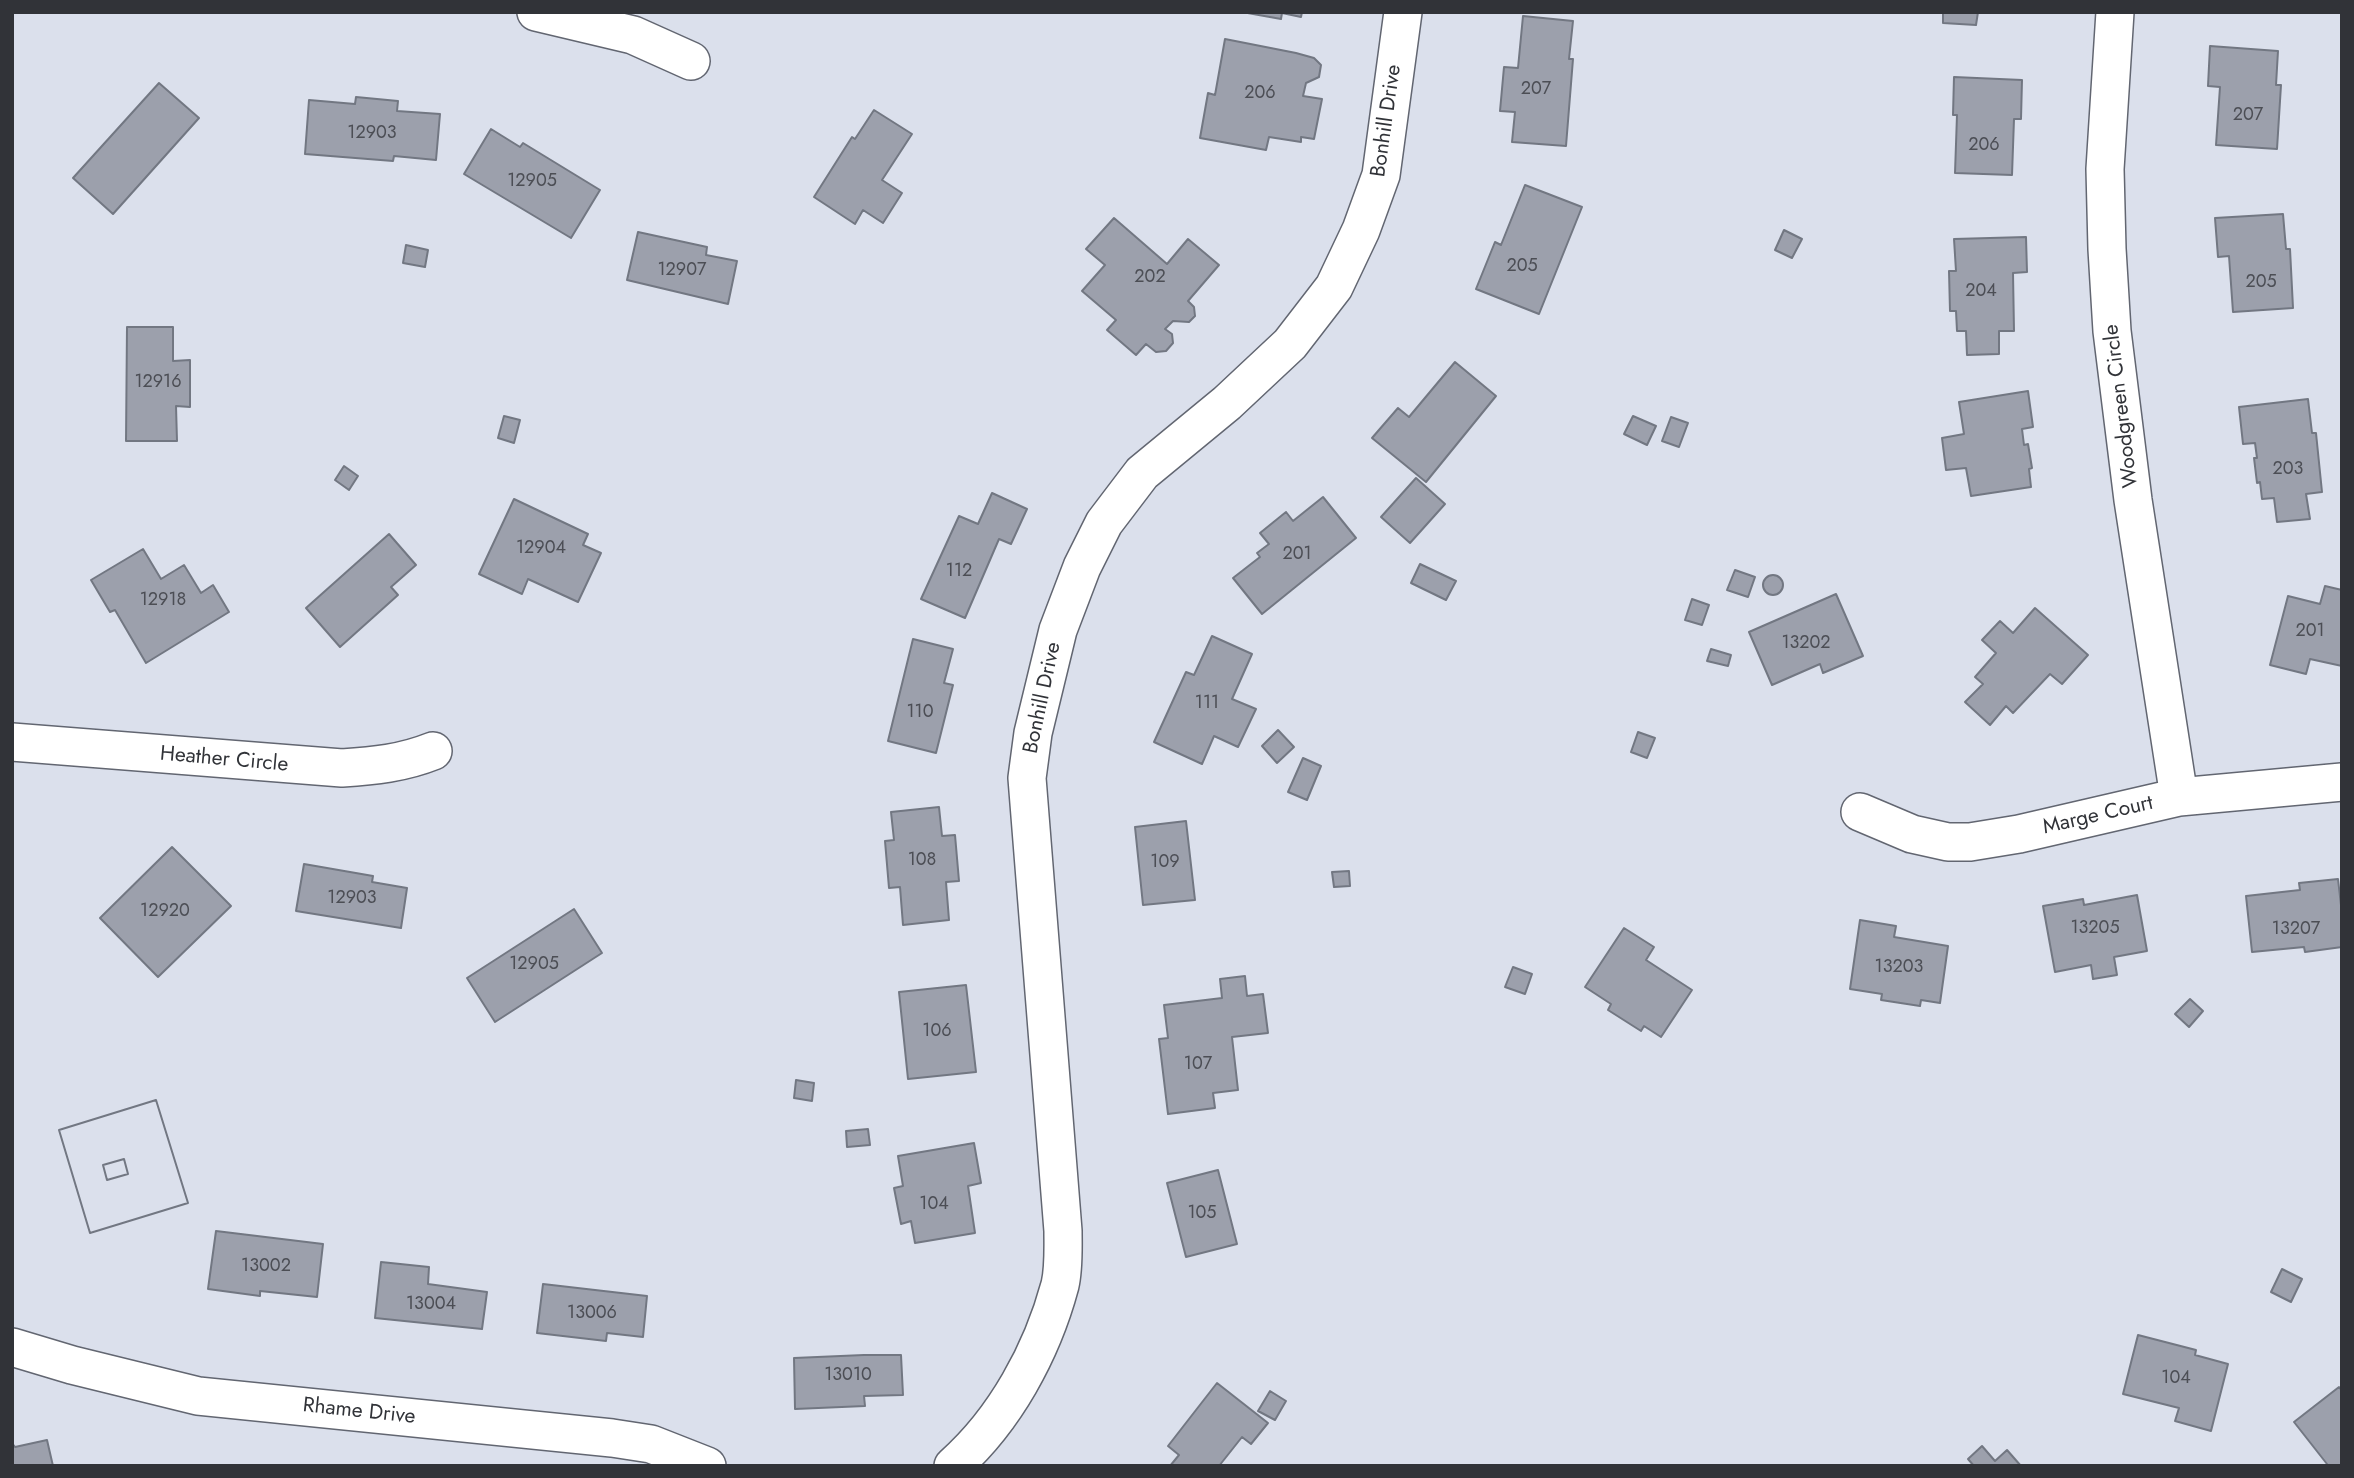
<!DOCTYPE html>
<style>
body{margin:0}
#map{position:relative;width:2354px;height:1478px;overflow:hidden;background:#dbe0ec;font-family:Jost,sans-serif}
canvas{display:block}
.frame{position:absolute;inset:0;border:14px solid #313338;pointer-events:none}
</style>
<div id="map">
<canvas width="2354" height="1478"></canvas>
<div class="frame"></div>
</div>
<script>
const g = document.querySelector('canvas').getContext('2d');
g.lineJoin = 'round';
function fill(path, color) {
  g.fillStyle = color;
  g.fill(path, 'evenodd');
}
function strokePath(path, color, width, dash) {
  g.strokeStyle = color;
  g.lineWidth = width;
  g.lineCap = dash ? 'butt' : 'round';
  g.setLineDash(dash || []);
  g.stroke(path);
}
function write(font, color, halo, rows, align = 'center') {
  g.font = font + ' Jost,sans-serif';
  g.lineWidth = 7;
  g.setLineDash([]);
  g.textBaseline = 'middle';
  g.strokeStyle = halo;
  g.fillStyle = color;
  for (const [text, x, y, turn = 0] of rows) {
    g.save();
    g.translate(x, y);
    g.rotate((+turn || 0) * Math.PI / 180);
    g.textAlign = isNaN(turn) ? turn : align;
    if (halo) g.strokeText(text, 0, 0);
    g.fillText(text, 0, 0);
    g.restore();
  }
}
const building = new Path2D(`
 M 1242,12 L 1302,12 L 1301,17 L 1282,13 L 1281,19 Z
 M 1943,12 L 1978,12 L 1976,25 L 1943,23 Z
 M 1523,16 L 1573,21 L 1569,59 L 1573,59 L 1566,146 L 1512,142 L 1515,112 L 1500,111 L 1504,67 L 1518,68 Z
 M 1225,39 L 1296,53 L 1314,58 L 1321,65 L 1319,77 L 1306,83 L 1303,96 L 1322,99 L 1314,139 L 1301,137 L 1301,142 L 1269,137 L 1266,150 L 1200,138 L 1208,93 L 1215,95 Z
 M 2210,46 L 2278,51 L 2276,85 L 2281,85 L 2277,149 L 2216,145 L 2220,87 L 2208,86 Z
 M 1954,77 L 2022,80 L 2021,119 L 2014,119 L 2012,175 L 1955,173 L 1957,115 L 1953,115 Z
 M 159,83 L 199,118 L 113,214 L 73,178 Z
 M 356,97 L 398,101 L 397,111 L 440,114 L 436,160 L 394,156 L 393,161 L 305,154 L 309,100 L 355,104 Z
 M 874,110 L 912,134 L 882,180 L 902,193 L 883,223 L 863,210 L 855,224 L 814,197 L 852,137 L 855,139 Z
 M 491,129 L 520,147 L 523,143 L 600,190 L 571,238 L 464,174 Z
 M 1525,185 L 1582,207 L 1539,314 L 1476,289 L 1495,242 L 1501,245 Z
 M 2283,214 L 2286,249 L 2290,249 L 2293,308 L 2233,312 L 2229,256 L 2218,257 L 2215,218 Z
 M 1114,218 L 1167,264 L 1188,239 L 1219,265 L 1188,301 L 1194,307 L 1195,316 L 1189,322 L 1173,321 L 1165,329 L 1172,334 L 1173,343 L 1166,351 L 1156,352 L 1146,344 L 1136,355 L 1107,330 L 1116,320 L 1082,291 L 1105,265 L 1086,249 Z
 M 1784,230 L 1802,239 L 1792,258 L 1775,250 Z
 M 638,232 L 707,247 L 706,255 L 737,261 L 728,304 L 627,280 Z
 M 2026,237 L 2027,272 L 2013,273 L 2014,331 L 1999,331 L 1999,354 L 1967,355 L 1966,331 L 1957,331 L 1956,311 L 1950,311 L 1949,271 L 1956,271 L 1954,239 Z
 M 406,245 L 428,250 L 425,267 L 403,263 Z
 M 127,327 L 173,327 L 173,361 L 190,360 L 190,407 L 176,406 L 177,441 L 126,441 Z
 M 1455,362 L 1496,396 L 1426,482 L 1372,438 L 1398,408 L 1409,417 Z
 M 2028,391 L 2033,427 L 2022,429 L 2024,445 L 2028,444 L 2032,468 L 2029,469 L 2031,487 L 1971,496 L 1966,468 L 1946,470 L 1942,438 L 1964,434 L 1959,402 Z
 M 2308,399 L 2312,433 L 2316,433 L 2322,492 L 2306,494 L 2310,519 L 2277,522 L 2274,498 L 2262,499 L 2260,482 L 2257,483 L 2254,458 L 2257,458 L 2255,443 L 2243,444 L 2239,407 Z
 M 504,416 L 520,420 L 514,443 L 498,438 Z
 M 1633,416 L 1656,426 L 1647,445 L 1624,434 Z
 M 1671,417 L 1688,423 L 1679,447 L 1662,441 Z
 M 344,466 L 358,476 L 349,490 L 335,480 Z
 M 1416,478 L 1445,504 L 1410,543 L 1381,517 Z
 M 992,493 L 1027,509 L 1011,544 L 999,539 L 965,618 L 921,599 L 959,516 L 978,524 Z
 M 1323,497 L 1356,538 L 1262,614 L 1233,578 L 1260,557 L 1257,553 L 1269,544 L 1260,533 L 1286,512 L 1293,521 Z
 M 514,499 L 588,534 L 583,545 L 601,553 L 578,602 L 528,579 L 522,594 L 479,574 Z
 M 389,534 L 416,565 L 391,587 L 398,595 L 340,647 L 306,608 Z
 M 143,549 L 161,579 L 184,565 L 201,593 L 213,585 L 229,612 L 146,663 L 115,610 L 110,612 L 91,580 Z
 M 1420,564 L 1456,581 L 1446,600 L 1411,583 Z
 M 1735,570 L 1755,577 L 1748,597 L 1727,590 Z
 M1763 585a10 10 0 1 1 20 0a10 10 0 1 1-20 0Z
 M 2325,586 L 2342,590 L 2342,666 L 2310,659 L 2306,674 L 2270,665 L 2288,596 L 2320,604 Z
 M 1836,594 L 1863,656 L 1823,673 L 1820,664 L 1772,685 L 1749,632 Z
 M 1692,599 L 1709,605 L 1702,625 L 1685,620 Z
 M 2035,608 L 2088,655 L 2062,684 L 2050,674 L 2013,713 L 2006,706 L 1990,725 L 1965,702 L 1983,684 L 1975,677 L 1996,653 L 1982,640 L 2000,621 L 2013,633 Z
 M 1212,636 L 1252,654 L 1232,699 L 1256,709 L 1238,747 L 1214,736 L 1202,764 L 1154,742 L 1186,672 L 1194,675 Z
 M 913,639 L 953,649 L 944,683 L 953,685 L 936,753 L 888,741 Z
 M 1711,649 L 1731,655 L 1728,666 L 1707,661 Z
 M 1278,730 L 1294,747 L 1277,763 L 1262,746 Z
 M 1638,732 L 1655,738 L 1647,758 L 1631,752 Z
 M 1303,758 L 1321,766 L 1307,800 L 1288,792 Z
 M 939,807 L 942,836 L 955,835 L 959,881 L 946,882 L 949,920 L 903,925 L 900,887 L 889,888 L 885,841 L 894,840 L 891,812 Z
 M 1186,821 L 1195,900 L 1143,905 L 1135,827 Z
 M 172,847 L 231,906 L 158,977 L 100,918 Z
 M 304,864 L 373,876 L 372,882 L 407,888 L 401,928 L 296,911 Z
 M 1349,871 L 1350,886 L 1334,887 L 1332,872 Z
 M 2338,879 L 2342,914 L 2342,947 L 2305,952 L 2304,947 L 2252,952 L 2246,896 L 2300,890 L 2299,883 Z
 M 2137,895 L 2147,951 L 2114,957 L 2117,975 L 2093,979 L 2091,965 L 2055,972 L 2043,906 L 2083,899 L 2084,905 Z
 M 574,909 L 602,953 L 495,1022 L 467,978 Z
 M 1860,920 L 1896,926 L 1894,937 L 1948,946 L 1940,1003 L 1921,1000 L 1920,1006 L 1881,1000 L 1882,994 L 1850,989 Z
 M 1624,928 L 1654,947 L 1646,960 L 1692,990 L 1661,1037 L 1644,1026 L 1641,1031 L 1608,1010 L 1611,1004 L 1585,987 Z
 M 1513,967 L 1532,974 L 1525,994 L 1505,987 Z
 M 1245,976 L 1247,996 L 1263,994 L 1268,1033 L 1232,1037 L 1238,1090 L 1213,1093 L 1215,1108 L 1168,1114 L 1159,1039 L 1168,1038 L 1164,1005 L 1222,998 L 1220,979 Z
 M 966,985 L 976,1072 L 908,1079 L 899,992 Z
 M 2190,999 L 2203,1011 L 2189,1027 L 2175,1014 Z
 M 796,1080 L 814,1083 L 812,1101 L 794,1098 Z
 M 156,1100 L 188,1203 L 90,1233 L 59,1130 ZM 124,1159 L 128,1174 L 107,1180 L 103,1165 Z
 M 156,1100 L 188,1203 L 90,1233 L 59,1130 ZM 124,1159 L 128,1174 L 107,1180 L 103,1165 Z
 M 868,1129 L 870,1145 L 847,1147 L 846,1131 Z
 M 974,1143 L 981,1183 L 968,1186 L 975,1233 L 915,1243 L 911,1221 L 901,1224 L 894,1188 L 903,1186 L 898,1156 Z
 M 1218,1170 L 1237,1244 L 1186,1257 L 1167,1183 Z
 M 216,1231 L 323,1244 L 317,1297 L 260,1291 L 260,1296 L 208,1289 Z
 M 381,1262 L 429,1267 L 428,1284 L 487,1292 L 482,1329 L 375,1318 Z
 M 2282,1269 L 2302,1279 L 2291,1302 L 2271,1292 Z
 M 543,1284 L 647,1296 L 643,1337 L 607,1333 L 606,1341 L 537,1333 Z
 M 2138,1335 L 2196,1350 L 2195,1355 L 2228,1364 L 2211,1431 L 2175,1421 L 2179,1408 L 2123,1394 Z
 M 864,1355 L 901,1355 L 903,1395 L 864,1396 L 865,1406 L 795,1409 L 794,1358 Z
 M 1217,1383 L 1268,1423 L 1251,1444 L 1242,1437 L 1219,1466 L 1170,1466 L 1179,1455 L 1168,1446 Z
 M 2339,1387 L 2342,1391 L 2342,1466 L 2325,1466 L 2327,1464 L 2294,1422 Z
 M 1270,1391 L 1286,1401 L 1275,1420 L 1258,1411 Z
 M 47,1440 L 53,1466 L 12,1466 L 12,1443 L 15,1447 Z
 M 1982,1446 L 1995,1461 L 2007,1450 L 2021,1466 L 1974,1466 L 1968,1459 Z`);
const minor = new Path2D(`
 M 536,12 L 633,35 L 691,61
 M 2115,12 L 2105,169 L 2107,249 L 2112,331 L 2133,500 L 2179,797
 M 12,742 L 342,768 C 374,766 403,763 433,751
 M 1860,812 L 1912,834 L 1948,842 L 1970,842 L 2019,834 L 2179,797 L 2342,782
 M 12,1347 L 72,1365 L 198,1396 L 612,1438 L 651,1444 L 707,1466
 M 953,1466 C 1005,1420 1042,1352 1060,1285 C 1064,1268 1063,1248 1063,1231 L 1027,778 L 1033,733 L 1058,630 L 1082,567 L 1104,523 L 1142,473 L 1227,403 L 1290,344 L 1334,287 L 1361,230 L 1381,175 L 1403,12`);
const numberNames = [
 ["207",1536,90],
 ["206",1260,94],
 ["207",2248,116],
 ["12903",372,134],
 ["206",1984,146],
 ["12905",532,182],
 ["205",1522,267],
 ["12907",682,271],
 ["202",1150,278],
 ["205",2261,283],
 ["204",1981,292],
 ["12916",158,383],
 ["203",2288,470],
 ["12904",541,549],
 ["201",1297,555],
 ["112",959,572],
 ["12918",163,601],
 ["201",2310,632],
 ["13202",1806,644],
 ["111",1207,704],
 ["110",920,713],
 ["108",922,861],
 ["109",1165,863],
 ["12903",352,899],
 ["12920",165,912],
 ["13205",2095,929],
 ["13207",2296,930],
 ["12905",534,965],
 ["13203",1899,968],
 ["106",937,1032],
 ["107",1198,1065],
 ["104",934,1205],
 ["105",1202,1214],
 ["13002",266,1267],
 ["13004",431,1305],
 ["13006",592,1314],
 ["13010",848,1376],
 ["104",2176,1379]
];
const streetNames = [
 ["Bonhill Drive",1387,121,-82],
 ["Woodgreen Circle",2122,406,-97],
 ["Bonhill Drive",1043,698,-78],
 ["Heather Circle",224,760,5],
 ["Marge Court",2098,816,-13],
 ["Rhame Drive",359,1412,6]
];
fill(building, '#9ca0ac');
strokePath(building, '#727782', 2);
strokePath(minor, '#626671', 40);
strokePath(minor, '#fff', 37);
write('18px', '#4c4e55', null, numberNames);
write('21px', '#313338', '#fff', streetNames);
</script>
